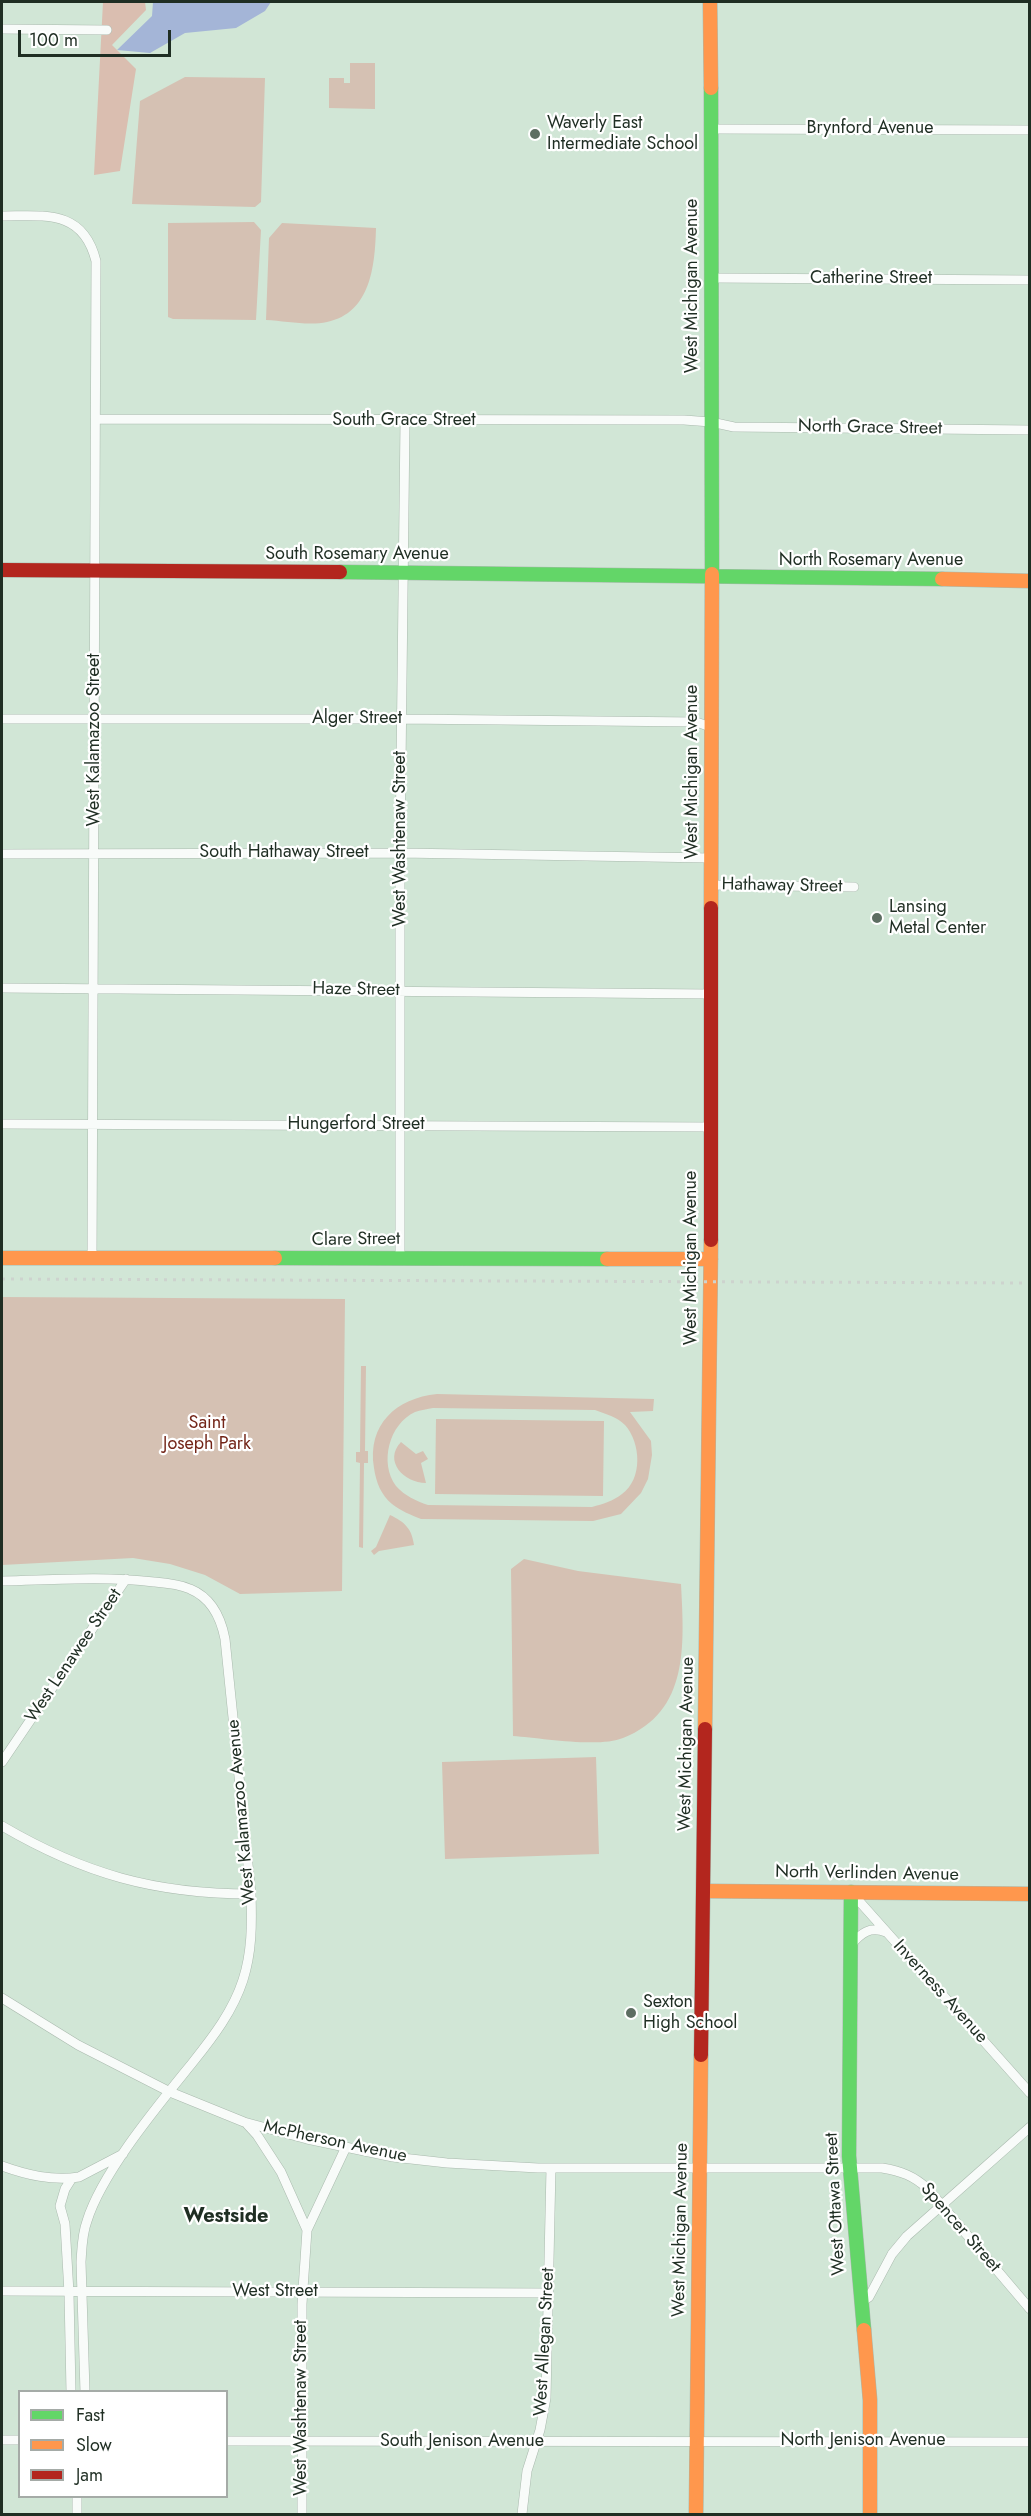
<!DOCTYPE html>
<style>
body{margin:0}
#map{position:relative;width:1031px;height:2516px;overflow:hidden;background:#d1e6d6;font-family:Jost,sans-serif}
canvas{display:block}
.frame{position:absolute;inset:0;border:3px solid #1f2e23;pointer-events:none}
.legend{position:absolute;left:18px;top:2390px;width:210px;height:108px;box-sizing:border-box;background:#fff;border:2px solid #a5aba7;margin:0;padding:8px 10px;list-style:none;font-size:18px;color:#1f2e23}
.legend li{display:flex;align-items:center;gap:12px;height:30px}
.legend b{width:30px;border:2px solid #a5aba7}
.scale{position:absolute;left:18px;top:30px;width:153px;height:27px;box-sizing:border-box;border:3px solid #1f2e23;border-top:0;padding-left:8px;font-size:18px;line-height:21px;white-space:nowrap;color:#1f2e23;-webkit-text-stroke:4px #fff;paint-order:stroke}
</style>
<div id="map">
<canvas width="1031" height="2516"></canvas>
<div class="frame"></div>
<ul class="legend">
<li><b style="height:8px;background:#63d668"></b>Fast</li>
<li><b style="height:8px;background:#ff974d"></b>Slow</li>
<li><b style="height:8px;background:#b3261e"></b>Jam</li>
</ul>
<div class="scale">100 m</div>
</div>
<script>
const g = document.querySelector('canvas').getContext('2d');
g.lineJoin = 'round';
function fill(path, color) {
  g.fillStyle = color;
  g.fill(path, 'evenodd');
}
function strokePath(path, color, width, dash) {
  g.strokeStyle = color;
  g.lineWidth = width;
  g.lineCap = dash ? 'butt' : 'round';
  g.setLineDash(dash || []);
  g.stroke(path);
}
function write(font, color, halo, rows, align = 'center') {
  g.font = font + ' Jost,sans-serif';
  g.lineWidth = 4.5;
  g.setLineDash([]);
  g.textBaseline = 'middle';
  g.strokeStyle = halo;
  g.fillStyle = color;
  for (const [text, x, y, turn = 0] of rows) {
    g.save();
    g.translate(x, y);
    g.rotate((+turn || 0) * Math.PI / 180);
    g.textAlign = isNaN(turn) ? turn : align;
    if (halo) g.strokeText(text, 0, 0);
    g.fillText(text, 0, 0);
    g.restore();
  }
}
const green = new Path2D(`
 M 350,63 L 375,63 L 375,109 L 329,108 L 329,78 L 344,78 L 344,83 L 350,83 Z
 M 185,77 L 265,78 L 261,202 L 255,207 L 132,204 L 140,101 Z
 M 254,222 L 261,230 L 256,320 L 173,319 L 168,317 L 168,223 Z
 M 282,223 L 376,228 C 375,265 371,313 327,322 C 309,326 285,321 266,320 L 269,238 Z
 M 2,1297 L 345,1299 L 342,1591 L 240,1594 L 205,1575 L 170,1564 L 133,1558 L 2,1565 Z
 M 361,1366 L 366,1366 L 365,1451 L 368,1451 L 368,1463 L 364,1463 L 363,1548 L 359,1547 L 360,1463 L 356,1462 L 356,1452 L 360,1452 Z
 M 437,1394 L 654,1399 L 653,1411 L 630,1412 L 651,1441 L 652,1455 L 648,1479 L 641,1493 L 621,1514 L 593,1521 L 421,1519 C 411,1515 401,1511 392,1504 C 381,1495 376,1482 374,1468 C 367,1425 396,1398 437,1394 ZM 433,1408 L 595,1410 C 606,1414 617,1417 625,1425 C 641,1443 643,1479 622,1494 C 613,1501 603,1504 592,1507 L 428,1505 C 416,1501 405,1496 396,1486 C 379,1463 389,1424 415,1412 C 420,1410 428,1409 433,1408 Z
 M 436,1419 L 604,1421 L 603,1496 L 435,1494 Z
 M 401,1442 L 416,1454 L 423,1451 L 428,1459 L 421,1463 L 426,1483 C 404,1483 383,1461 401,1442 Z
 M 390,1515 C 405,1522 412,1529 414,1545 L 379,1551 L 374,1555 L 371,1551 L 376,1547 Z
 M 524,1559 L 578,1571 L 681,1584 C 684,1643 690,1712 623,1738 C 599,1748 541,1738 513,1736 L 511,1569 Z
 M 596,1757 L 599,1854 L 445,1859 L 442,1762 Z`);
const forest = new Path2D(`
 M 103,2 L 145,2 L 146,10 L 112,45 L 136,69 L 120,171 L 94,175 Z`);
const water = new Path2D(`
 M 153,2 L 271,2 L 265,11 L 236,28 L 185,33 L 150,53 L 117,50 L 152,16 Z`);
const street = new Path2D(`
 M 2,29 L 107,30
 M 710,129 L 1030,130
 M 2,216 C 45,216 83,209 96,261 L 92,1258
 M 712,278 L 1030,280
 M 96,419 L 684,420 L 711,422 L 734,427 L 1030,430
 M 2,719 L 401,719 L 696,722 L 711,727
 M 2,854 L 400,853 L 710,858
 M 710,885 L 854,887
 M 2,988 L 710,994
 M 2,1124 L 711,1127
 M 400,1258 L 400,853 L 405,421
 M 2,1581 C 52,1580 103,1576 154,1582 C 166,1583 179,1584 190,1589 C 212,1598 221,1618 225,1639 L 251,1894 C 252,1924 252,1952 243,1980 C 233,2011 213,2037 193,2062 C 160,2103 102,2172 87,2221 C 82,2234 82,2248 81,2262 L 85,2392
 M 2,1762 L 126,1579
 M 2,1826 C 84,1874 155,1894 251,1894
 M 851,1892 L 1030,2093
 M 851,1945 C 861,1933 870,1926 886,1932
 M 2,1998 L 78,2045 L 170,2092 L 244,2122 L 307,2139 L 393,2157 L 447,2163 L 538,2168 L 882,2168 C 901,2171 914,2176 928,2189 L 1030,2309
 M 246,2123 L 257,2135 L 281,2172 L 307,2230 L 302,2304 L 302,2514
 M 2,2166 C 27,2175 52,2181 79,2177 L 123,2154
 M 307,2230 L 346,2147
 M 2,2291 L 549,2293
 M 860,2303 L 869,2297 L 892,2254 L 907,2236 L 1030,2127
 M 71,2392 L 69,2293 L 65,2224 L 60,2206 L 65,2189 L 72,2178
 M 2,2440 L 20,2440
 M 226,2441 L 1030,2442
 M 77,2514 L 77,2496
 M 522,2514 L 527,2471 L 540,2430 L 546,2398 L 551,2168`);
const fast = new Path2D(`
 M 711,88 L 712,574
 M 340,572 L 942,579
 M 275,1258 L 607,1259
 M 851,1892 L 849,2156 L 864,2330`);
const slow = new Path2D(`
 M 710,2 L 711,88
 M 942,579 L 1030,581
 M 711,908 L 712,574
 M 2,1258 L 275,1258
 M 607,1259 L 711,1259
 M 705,1729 L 711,1240
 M 704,1891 L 1030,1894
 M 864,2330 L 870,2400 L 870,2514
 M 696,2514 L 701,2055`);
const jam = new Path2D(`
 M 2,570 L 340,572
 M 711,1240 L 711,908
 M 701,2055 L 705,1729`);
const rail = new Path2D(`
 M 2,1279 L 1030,1283`);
const markers = [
 [535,134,6,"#5d6e62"],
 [877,918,6,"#5d6e62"],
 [631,2013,6,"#5d6e62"]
];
const poiNames = [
 ["Waverly East",547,124],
 ["Intermediate School",547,145],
 ["Lansing",889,908],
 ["Metal Center",889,929],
 ["Sexton",643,2003],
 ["High School",643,2024]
];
const streetNames = [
 ["Brynford Avenue",870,129],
 ["Catherine Street",871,279],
 ["West Michigan Avenue",693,286,-90],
 ["South Grace Street",404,421],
 ["North Grace Street",870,428,1],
 ["South Rosemary Avenue",357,555],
 ["North Rosemary Avenue",871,561],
 ["Alger Street",357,719],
 ["West Kalamazoo Street",95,740,-90],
 ["West Michigan Avenue",693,772,-90],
 ["West Washtenaw Street",401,839,-90],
 ["South Hathaway Street",284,853],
 ["Hathaway Street",782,886,1],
 ["Haze Street",356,990,1],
 ["Hungerford Street",356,1125],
 ["Clare Street",356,1240,-1],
 ["West Michigan Avenue",692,1258,-90],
 ["West Lenawee Street",74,1656,-56],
 ["West Michigan Avenue",687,1744,-89],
 ["West Kalamazoo Avenue",242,1812,-95],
 ["North Verlinden Avenue",867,1874,1],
 ["Inverness Avenue",940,1992,48],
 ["McPherson Avenue",335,2142,12],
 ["West Ottawa Street",836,2204,-93],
 ["Spencer Street",960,2228,49],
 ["West Michigan Avenue",681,2230,-89],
 ["West Street",275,2292],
 ["West Allegan Street",545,2342,-87],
 ["West Washtenaw Street",302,2408,-90],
 ["North Jenison Avenue",863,2441],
 ["South Jenison Avenue",462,2442]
];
const parkNames = [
 ["Saint",207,1424],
 ["Joseph Park",207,1445]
];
const neighbourhoodNames = [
 ["Westside",226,2217]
];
fill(green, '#d5c1b3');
fill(forest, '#dabeb0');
fill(water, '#a4b5d7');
strokePath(street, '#a9b9ad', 10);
strokePath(fast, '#a9b9ad', 15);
strokePath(slow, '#a9b9ad', 15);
strokePath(jam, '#a9b9ad', 15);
strokePath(street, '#f8fbf9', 9);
strokePath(fast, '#63d668', 14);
strokePath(slow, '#ff974d', 14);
strokePath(jam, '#b3261e', 14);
strokePath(rail, '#cdd3ce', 3, [3, 6]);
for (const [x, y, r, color] of markers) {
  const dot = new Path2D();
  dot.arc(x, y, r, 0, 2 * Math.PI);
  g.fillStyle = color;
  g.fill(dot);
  strokePath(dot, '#fff', 2);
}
write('18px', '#1f2e23', '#fff', poiNames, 'left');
write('18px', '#1f2e23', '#fff', streetNames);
write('18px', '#732518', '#fff', parkNames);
write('bold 20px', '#1f2e23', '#fff', neighbourhoodNames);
</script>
